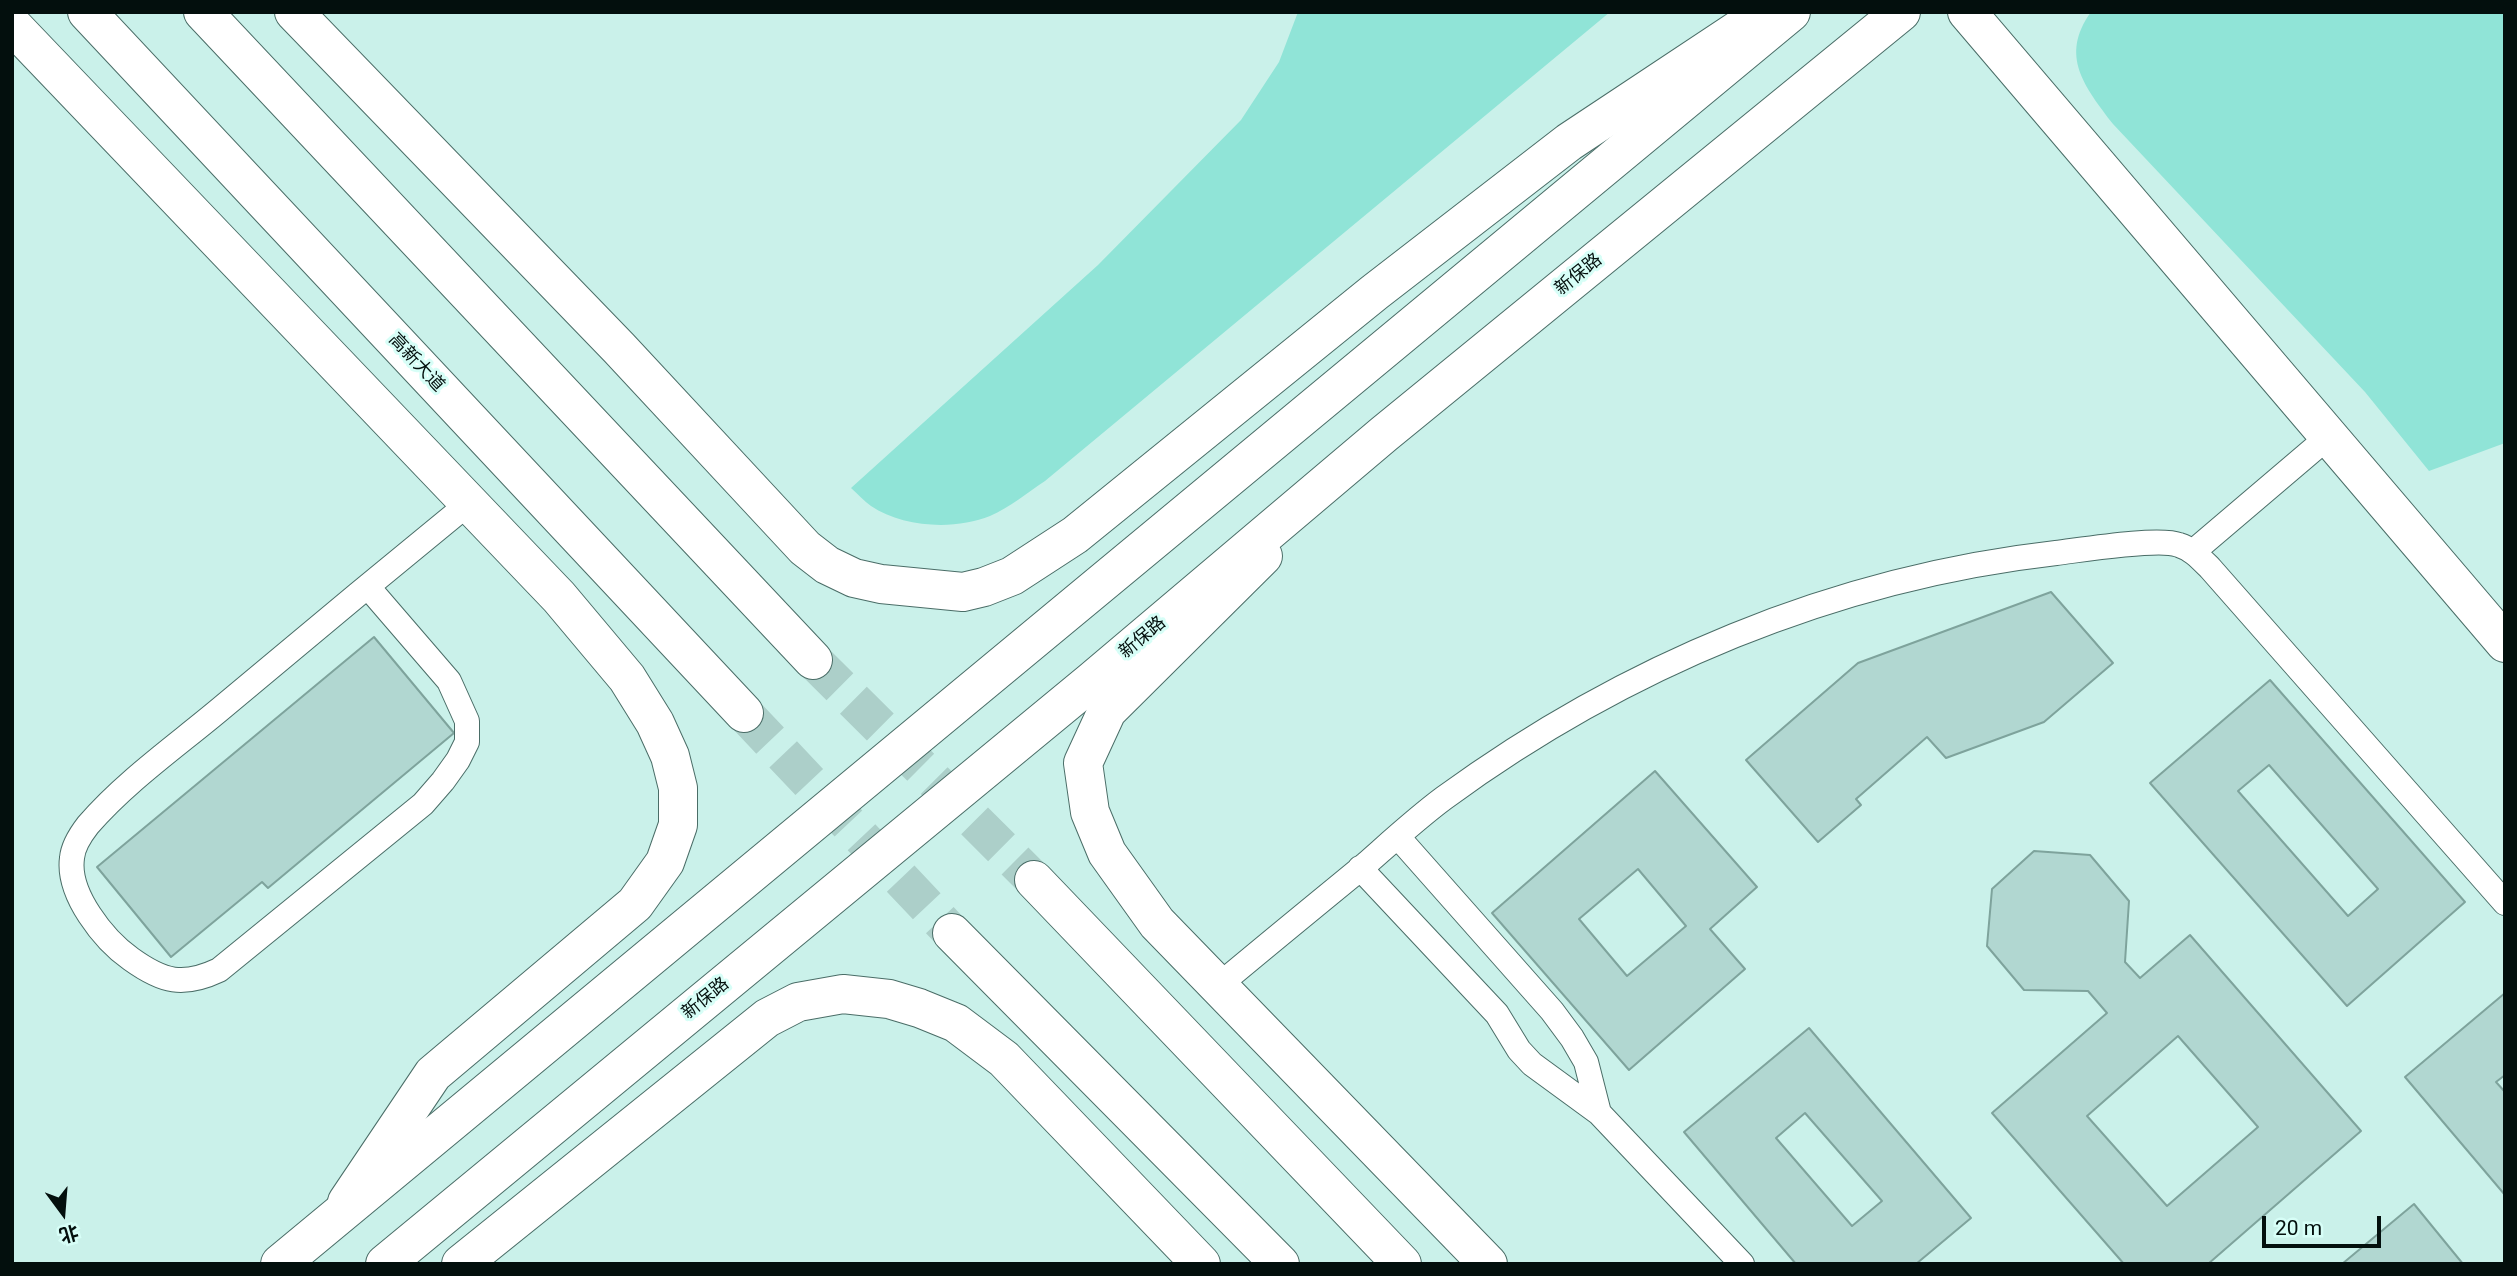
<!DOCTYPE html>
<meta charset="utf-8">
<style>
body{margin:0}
#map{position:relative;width:2517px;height:1276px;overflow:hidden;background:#caf1ea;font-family:Roboto,"Noto Sans SC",sans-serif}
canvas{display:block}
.frame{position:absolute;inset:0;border:14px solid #030f0d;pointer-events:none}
.north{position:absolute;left:28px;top:1178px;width:70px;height:70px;-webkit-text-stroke:5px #d7fef7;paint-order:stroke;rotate:164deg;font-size:19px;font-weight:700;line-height:28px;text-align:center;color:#030f0d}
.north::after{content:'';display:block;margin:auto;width:24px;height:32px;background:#030f0d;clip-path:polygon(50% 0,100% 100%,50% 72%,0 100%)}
.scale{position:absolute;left:2262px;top:1216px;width:119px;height:32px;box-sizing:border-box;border:4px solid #030f0d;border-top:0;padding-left:9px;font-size:21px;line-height:24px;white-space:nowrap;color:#030f0d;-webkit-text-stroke:5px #d7fef7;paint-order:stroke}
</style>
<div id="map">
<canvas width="2517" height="1276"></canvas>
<div class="frame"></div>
<div class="north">北</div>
<div class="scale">20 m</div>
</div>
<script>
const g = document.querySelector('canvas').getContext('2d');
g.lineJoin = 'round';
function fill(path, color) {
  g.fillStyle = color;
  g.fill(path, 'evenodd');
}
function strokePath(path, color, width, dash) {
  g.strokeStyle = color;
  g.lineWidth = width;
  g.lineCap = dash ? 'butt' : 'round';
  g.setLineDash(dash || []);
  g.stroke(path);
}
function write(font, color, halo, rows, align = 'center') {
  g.font = font + ' Roboto,"Noto Sans SC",sans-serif';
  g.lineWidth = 6;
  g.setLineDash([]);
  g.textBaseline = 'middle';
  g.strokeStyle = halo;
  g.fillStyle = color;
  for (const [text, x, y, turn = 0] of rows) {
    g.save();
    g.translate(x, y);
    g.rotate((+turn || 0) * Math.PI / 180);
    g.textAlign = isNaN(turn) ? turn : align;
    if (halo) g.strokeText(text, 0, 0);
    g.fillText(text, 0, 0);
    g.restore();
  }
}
const green = new Path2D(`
 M 1298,12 L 1610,12 L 1045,481 C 1027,493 1010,507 990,516 C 956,530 903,528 871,506 C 864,501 858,494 851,488 L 1098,265 L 1241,120 L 1279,62 Z
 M 2091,12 L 2505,12 L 2505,443 L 2429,471 L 2365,392 L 2113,124 C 2085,87 2059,56 2091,12 Z`);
const building = new Path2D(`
 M 2051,592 L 2113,663 L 2044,722 L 1946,758 L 1927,737 L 1856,799 L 1861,805 L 1818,842 L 1746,760 L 1858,663 Z
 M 374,637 L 454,733 L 268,888 L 262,882 L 171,957 L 97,867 Z
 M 2270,680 L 2465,902 L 2347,1006 L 2150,783 ZM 2269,765 L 2378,889 L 2348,916 L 2238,791 Z
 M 1655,771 L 1757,887 L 1710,929 L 1745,969 L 1629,1070 L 1492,913 ZM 1638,869 L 1686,926 L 1627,976 L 1579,919 Z
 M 2034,851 L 2090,855 L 2129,901 L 2125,962 L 2140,978 L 2190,935 L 2361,1131 L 2208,1264 L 2124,1264 L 1992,1113 L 2107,1013 L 2088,991 L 2024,990 L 1987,946 L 1992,889 ZM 2178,1036 L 2258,1127 L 2167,1206 L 2087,1116 Z
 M 2505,993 L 2505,1075 L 2496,1082 L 2505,1092 L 2505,1195 L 2405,1077 Z
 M 1809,1028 L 1971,1218 L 1916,1264 L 1796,1264 L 1684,1132 ZM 1805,1113 L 1882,1201 L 1852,1226 L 1776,1138 Z
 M 2414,1204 L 2463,1264 L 2342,1264 Z`);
const secondaryTunnel = new Path2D(`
 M 813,660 L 1034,880
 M 744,713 L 952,933`);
const service = new Path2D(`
 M 2194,551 L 2328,437
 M 368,587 L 449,681 L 467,721 L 467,742 L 458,760 L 443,781 L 423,804 L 219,970 C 183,987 163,982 131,959 C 104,940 67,894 72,858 C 73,846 81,834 88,825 C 127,780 179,744 224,706 C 305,638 387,570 469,503
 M 1398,837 L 1552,1011 L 1572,1038 L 1586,1062 L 1599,1113
 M 1360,868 L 1497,1014 L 1519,1050 L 1532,1064 L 1599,1113 L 1742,1264
 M 1218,986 C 1267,945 1316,905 1366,864 C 1391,842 1417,818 1444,798 C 1623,667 1834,578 2056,553 C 2081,550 2159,537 2179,545 C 2192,549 2200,558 2210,568 L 2505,903`);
const tertiary = new Path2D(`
 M 1967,12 L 2505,643`);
const secondary = new Path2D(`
 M 87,12 L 744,713
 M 203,12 L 813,660
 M 294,12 L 619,348 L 805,548 L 827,565 L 854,578 L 881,584 L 963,592 L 984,587 L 1012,576 L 1075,535 L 1375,292 L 1569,142 L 1765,12
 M 12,25 L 559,597 L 627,678 L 655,723 L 670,756 L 678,788 L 678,825 L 665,862 L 635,904 L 433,1074 L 347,1202
 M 1263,556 L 1107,711 L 1083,763 L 1090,812 L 1107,853 L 1157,923 L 1488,1264
 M 1034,880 L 1402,1264
 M 952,933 L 1280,1264
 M 461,1264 L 767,1018 L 798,1002 L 843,994 L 889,999 L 919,1008 L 956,1023 L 1004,1059 L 1201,1264`);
const primary = new Path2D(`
 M 280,1264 L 1791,12
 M 385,1264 L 1092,681 L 1384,434 L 1901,12`);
const streetNames = [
 ["新保路",1579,275,-39],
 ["高新大道",416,363,47],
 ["新保路",1143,638,-40],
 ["新保路",706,999,-39]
];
fill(green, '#90e4d7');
fill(building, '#b1d7d1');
strokePath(building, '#7ea39c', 2);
strokePath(secondaryTunnel, '#accfc9', 38, [38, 19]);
strokePath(service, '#4a6d67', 26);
strokePath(tertiary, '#4a6d67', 40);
strokePath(secondary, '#4a6d67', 40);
strokePath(primary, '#4a6d67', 40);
strokePath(service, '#fff', 24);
strokePath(tertiary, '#fff', 38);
strokePath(secondary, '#fff', 38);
strokePath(primary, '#fff', 38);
write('18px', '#030f0d', '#d7fef7', streetNames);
</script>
